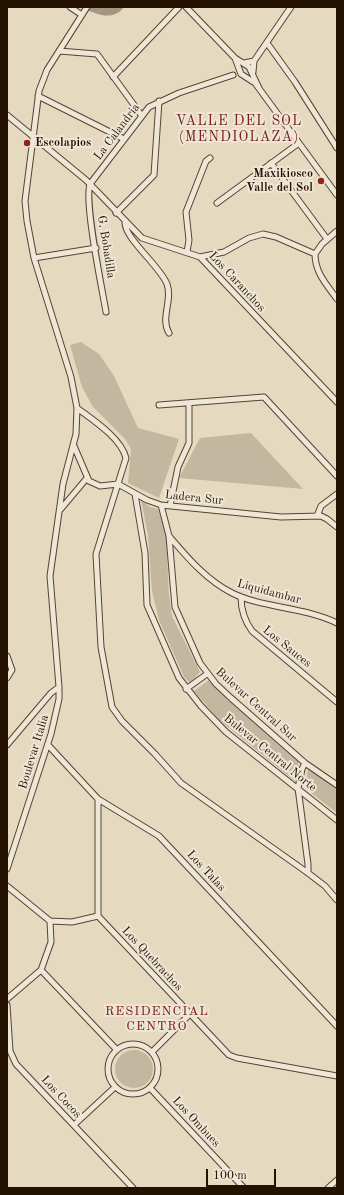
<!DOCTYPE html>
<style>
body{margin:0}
#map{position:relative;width:344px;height:1195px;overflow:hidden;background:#e5d9c0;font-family:"Old Standard TT",serif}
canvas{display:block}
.frame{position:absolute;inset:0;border:8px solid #251301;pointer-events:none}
.scale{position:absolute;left:206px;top:1169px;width:70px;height:18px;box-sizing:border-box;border:2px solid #251301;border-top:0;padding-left:5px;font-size:12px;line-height:14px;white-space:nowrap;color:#251301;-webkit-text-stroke:3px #eee6d6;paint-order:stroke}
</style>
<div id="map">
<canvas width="344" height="1195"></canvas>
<div class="frame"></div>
<div class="scale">100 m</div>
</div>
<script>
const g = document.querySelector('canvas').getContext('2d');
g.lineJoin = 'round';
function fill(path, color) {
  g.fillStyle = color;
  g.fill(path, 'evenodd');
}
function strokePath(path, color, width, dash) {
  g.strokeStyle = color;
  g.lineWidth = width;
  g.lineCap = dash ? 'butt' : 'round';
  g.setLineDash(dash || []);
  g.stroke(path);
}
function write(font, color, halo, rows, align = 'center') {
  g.font = font + ' "Old Standard TT",serif';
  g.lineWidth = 4;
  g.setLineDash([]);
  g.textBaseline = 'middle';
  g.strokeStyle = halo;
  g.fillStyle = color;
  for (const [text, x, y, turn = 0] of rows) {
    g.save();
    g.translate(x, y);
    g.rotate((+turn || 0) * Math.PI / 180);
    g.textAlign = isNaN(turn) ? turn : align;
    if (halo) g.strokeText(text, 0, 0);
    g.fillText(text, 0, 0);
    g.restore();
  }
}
const green = new Path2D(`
 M 81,342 L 99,354 L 114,376 L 138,428 L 179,439 L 159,498 L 128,483 L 131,449 L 125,439 L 93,407 L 82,387 L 70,345 Z
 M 251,433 L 303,489 L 179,478 L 200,438 Z
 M 141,500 L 150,507 L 158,509 L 166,534 L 169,596 L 172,616 L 200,672 L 190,683 L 184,677 L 159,620 L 152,591 L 148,535 Z
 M 209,680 L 228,700 L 299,760 L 296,782 L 218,719 L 194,691 Z
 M 308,768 L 337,789 L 337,813 L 305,788 Z
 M115 1069a19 19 0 1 1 38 0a19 19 0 1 1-38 0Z`);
const river = new Path2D(`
 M 90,7 C 100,11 111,15 119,7`);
const minor = new Path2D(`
 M 70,7 L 82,15
 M 186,7 L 235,58
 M 267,43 L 295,82 L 337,148
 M 59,51 L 97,54 L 142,116
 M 244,63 L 254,61
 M 253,72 L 254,61 L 291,7
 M 113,77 L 179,7
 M 259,88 L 249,67 L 235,58 L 241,74 L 255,83 L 337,195
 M 38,96 L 124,139
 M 7,115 L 86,180 L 142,238 L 200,257 L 337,402
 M 271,163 L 327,239
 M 217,203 L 299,143
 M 116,213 L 154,175 L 159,101
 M 125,222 C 124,238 160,266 167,284 C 173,300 160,318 169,333
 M 187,252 L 189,240 L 186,212 L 206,161 L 210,158
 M 315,254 C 315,273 327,285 337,299
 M 315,254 L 322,244 L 337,231
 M 200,257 L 224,252 L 249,238 L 263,234 L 276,237 L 315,254
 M 34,258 L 96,248
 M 106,312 C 102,288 84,203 90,184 L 149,107 L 179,93 L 233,75
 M 159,405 L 264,397 L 337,476
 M 77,408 C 93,420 121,438 126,458 L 96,554 L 101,647 L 112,707 L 122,721 L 155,754 L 181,783 L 308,873 L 325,886 L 337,900
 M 74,446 L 89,481 L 100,486 L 118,484 L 147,500 L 161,505 L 281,517 L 321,516 L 327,519 L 337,527
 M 135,494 L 145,553 L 147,605 L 179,678 L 201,706 L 226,732 L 337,820
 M 161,505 L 169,536 L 175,607 L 200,663 L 216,684 L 231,698 L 305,763 L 337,785
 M 170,506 L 178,467 L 189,443 L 189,403
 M 60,510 L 87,478
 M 317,516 L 321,506 L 337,494
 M 169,536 C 187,557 206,580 232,593 C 262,608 305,607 337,623
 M 241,597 C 241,610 244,620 252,631 L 337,702
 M 7,656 L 12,670 L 7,678
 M 186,689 L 207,674
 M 7,745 L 51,693 L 59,687 L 50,576 L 63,484 L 76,434 L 77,408 L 71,377 L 34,258 L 27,221 L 25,201 L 39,91 L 47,70 L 87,7
 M 48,745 L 98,799 L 159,836 L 337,1026
 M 305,763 L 302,769 L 298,788 L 308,864 L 308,873
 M 7,869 L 51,734 L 59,699 L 59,687
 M 7,886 L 50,921 L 72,922 L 98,916
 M 98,916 L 229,1055 L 237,1058 L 337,1076
 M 98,916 L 98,799
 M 41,970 L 116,1049
 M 7,999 L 41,970 L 51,942 L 50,921
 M 7,1005 L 10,1051 L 16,1064 L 133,1188
 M108 1069a25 25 0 1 1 50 0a25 25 0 1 1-50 0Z
 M 152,1052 L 189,1015
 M 150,1088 L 244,1188
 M 74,1125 L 115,1087
 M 328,1188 L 337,1180`);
const markers = [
 [27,143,4,"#8f2418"],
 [321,181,4,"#8f2418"]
];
const streetNames = [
 ["La Calandria",117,132,-53],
 ["G. Bobadilla",106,247,81],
 ["Los Caranchos",237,282,47],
 ["Ladera Sur",194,498,6],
 ["Liquidambar",269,592,15],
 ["Los Sauces",287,647,39],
 ["Bulevar Central Sur",256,705,42],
 ["Boulevar Italia",34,752,-73],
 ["Bulevar Central Norte",270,753,39],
 ["Los Talas",206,871,47],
 ["Los Quebrachos",152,959,47],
 ["Los Cocos",61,1097,47],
 ["Los Ombues",196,1122,47]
];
const poiNames = [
 ["Escolapios",35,143],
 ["Maxikiosco",313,174,"right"],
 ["Valle del Sol",313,188,"right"]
];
const neighbourhoodNames = [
 ["RESIDENCIAL",157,1012],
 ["CENTRO",157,1027]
];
const quarterNames = [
 ["VALLE DEL SOL",239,121],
 ["(MENDIOLAZA)",239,137]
];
fill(green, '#c4b7a0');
strokePath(river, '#a4967f', 8);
strokePath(minor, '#554431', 7);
strokePath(minor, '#eee6d6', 5);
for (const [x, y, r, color] of markers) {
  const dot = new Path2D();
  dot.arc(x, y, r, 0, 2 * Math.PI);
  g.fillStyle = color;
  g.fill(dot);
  strokePath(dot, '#eee6d6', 1.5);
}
write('12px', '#251301', '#eee6d6', streetNames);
write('bold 12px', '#251301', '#eee6d6', poiNames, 'left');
g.letterSpacing = '1px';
write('13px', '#7a1f14', '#eee6d6', neighbourhoodNames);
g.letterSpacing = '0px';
g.letterSpacing = '1px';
write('14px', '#7a1f14', '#eee6d6', quarterNames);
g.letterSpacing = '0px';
</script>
